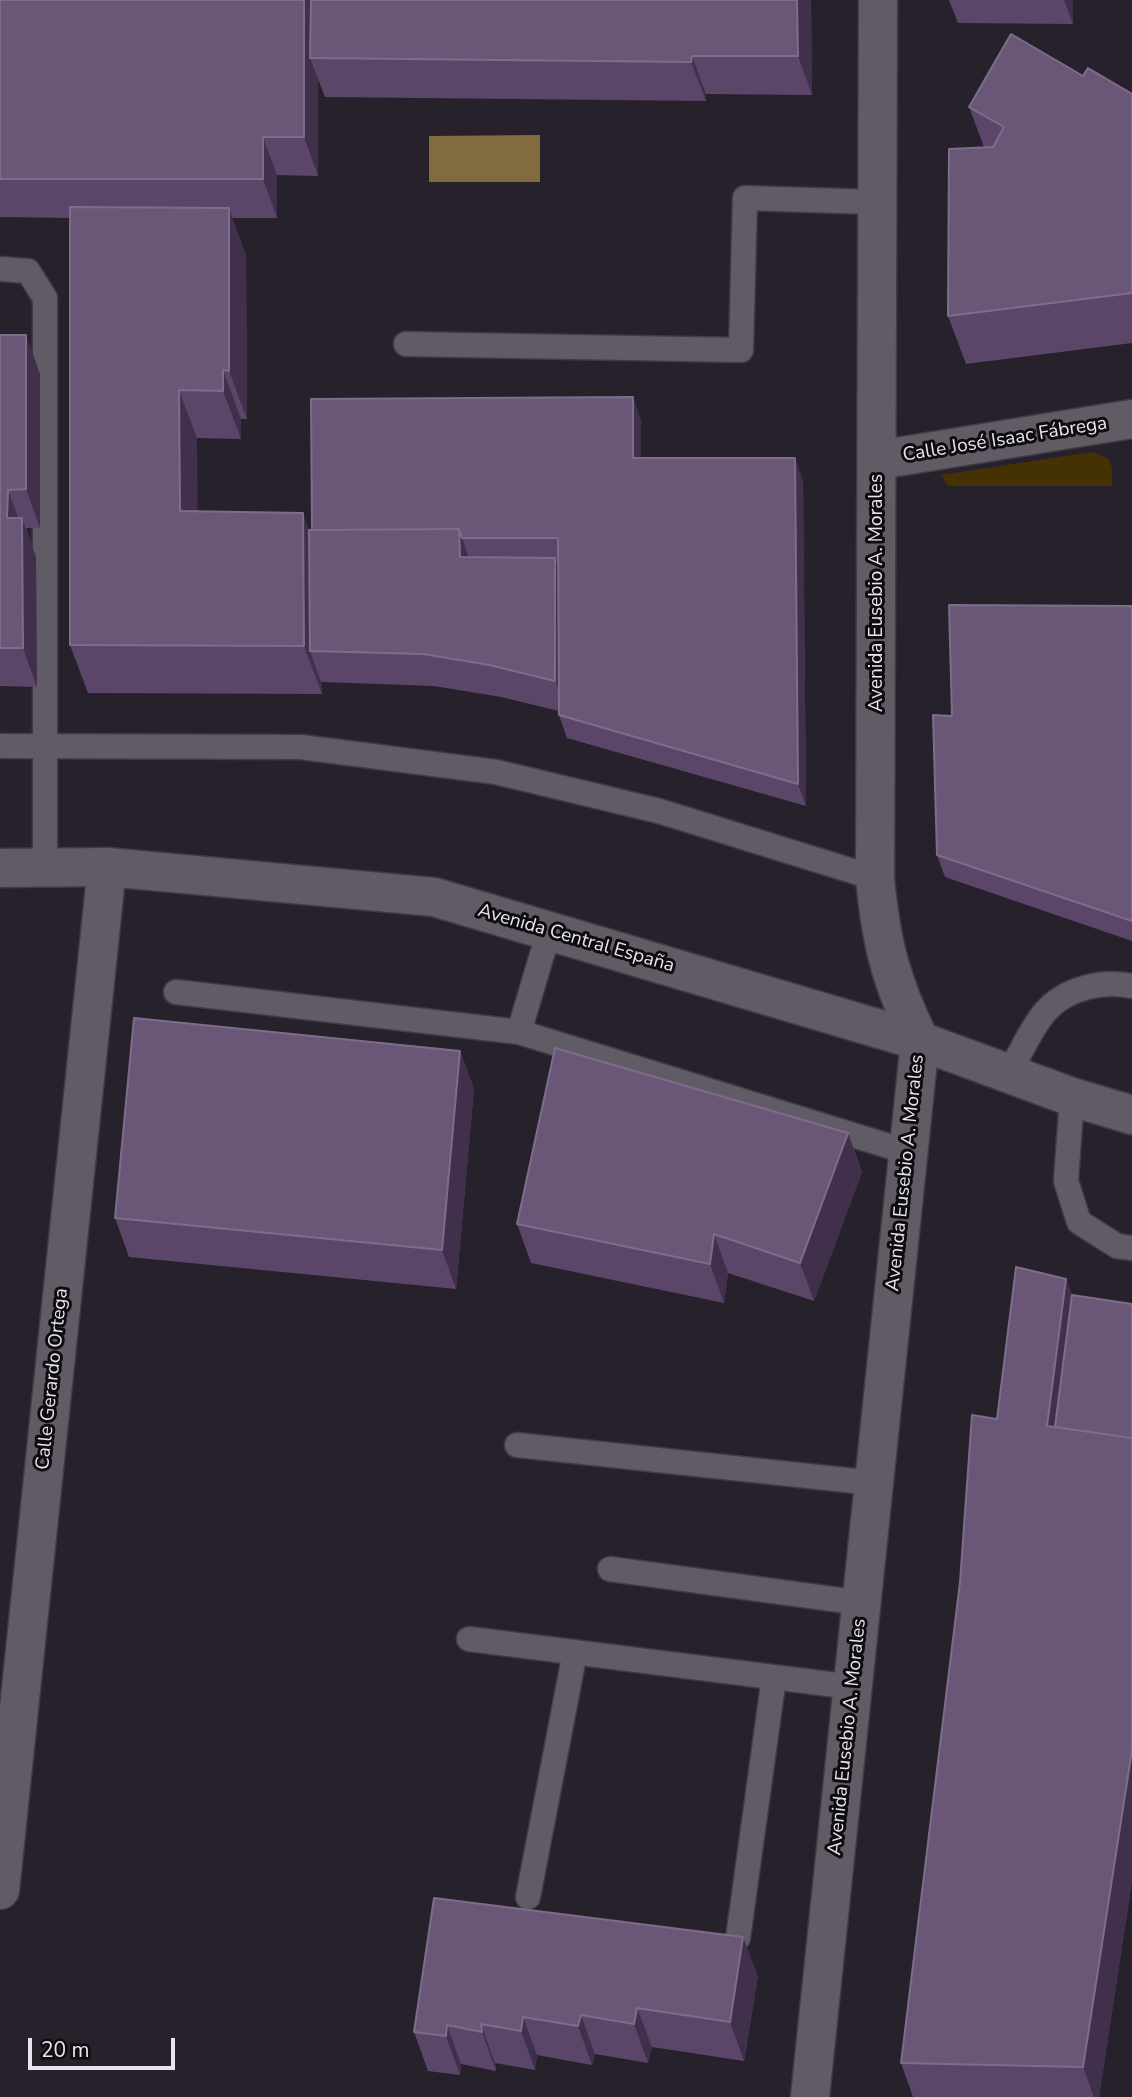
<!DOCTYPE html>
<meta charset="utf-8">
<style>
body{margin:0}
#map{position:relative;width:1132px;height:2097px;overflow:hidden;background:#27212b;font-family:"Nunito Sans",sans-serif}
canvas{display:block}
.scale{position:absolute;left:28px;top:2038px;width:147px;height:32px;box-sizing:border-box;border:4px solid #e9e5ec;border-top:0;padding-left:9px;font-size:21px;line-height:24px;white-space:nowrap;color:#e9e5ec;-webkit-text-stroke:5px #0e0c10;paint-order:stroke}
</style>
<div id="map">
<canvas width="1132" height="2097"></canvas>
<div class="scale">20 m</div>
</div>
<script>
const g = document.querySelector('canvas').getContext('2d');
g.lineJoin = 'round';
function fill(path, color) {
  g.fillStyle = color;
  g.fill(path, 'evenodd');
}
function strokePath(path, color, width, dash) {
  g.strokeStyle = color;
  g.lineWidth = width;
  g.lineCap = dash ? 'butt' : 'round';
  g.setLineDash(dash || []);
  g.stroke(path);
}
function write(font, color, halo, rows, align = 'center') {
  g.font = font + ' "Nunito Sans",sans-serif';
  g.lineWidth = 6;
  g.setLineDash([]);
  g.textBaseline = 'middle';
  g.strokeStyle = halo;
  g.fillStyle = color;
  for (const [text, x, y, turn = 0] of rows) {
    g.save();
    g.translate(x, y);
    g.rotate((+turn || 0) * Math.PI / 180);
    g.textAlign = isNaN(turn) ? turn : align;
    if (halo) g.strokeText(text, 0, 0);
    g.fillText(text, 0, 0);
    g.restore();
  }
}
const green = new Path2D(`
 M 1092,452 L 1109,459 L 1112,468 L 1112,486 L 948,486 L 941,475 Z`);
const water = new Path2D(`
 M 540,135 L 540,182 L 429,182 L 429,136 Z`);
const lane = new Path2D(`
 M 0,269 L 28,271 L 45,298 L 45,868
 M 406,344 L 741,350 L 745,198 L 876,202
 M 0,746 L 301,747 L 496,772 L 659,811 L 875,878
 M 176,992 L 519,1032 L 908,1152
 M 519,1032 L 549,931
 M 1008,1074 C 1020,1055 1031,1028 1045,1012 C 1066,988 1102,980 1132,986
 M 1072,1097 L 1066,1181 L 1079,1222 L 1117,1246 L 1132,1248
 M 517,1445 L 874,1483
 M 610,1569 L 862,1603
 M 469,1639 L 853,1687
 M 528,1897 L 575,1652
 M 738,1938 L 774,1677`);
const street = new Path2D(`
 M 0,1890 L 107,867
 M 810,2097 L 920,1041`);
const secondary = new Path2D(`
 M 878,0 L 875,878 C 881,943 891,982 920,1041
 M 878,460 L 1132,419
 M 0,868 L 107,867 L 434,897 L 920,1041 L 1072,1097 L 1132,1115`);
const wall = new Path2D(`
 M 0,0 L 811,0 L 812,95 L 706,94 L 706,101 L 325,97 L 318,79 L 318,176 L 277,175 L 277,218 L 232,218 L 246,256 L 247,419 L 241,419 L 241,439 L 197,438 L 197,512 L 309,530 L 312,530 L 641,420 L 641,458 L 803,480 L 806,806 L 567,738 L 559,715 L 559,711 L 501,697 L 434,686 L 321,682 L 322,694 L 88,693 L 70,645 L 70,218 L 0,217 Z
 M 949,0 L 1073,0 L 1073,24 L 958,23 Z
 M 1083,76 L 1132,94 L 1132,343 L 966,364 L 948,316 L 984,147 L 969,107 Z
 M 0,335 L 40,374 L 40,528 L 26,528 L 36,557 L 37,687 L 0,686 Z
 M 1132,606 L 1132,941 L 945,877 L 937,855 L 952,716 Z
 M 460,1051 L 474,1089 L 456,1289 L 129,1257 L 115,1218 Z
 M 848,1133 L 862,1172 L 814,1301 L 728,1273 L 724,1303 L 531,1263 L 517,1224 Z
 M 1066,1279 L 1072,1295 L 1132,1304 L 1132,1881 L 1099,2097 L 913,2097 L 901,2063 L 997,1419 Z
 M 434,1898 L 758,1976 L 744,2061 L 652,2047 L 648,2063 L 595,2054 L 592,2065 L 537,2055 L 535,2070 L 495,2063 L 496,2071 L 461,2064 L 460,2075 L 428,2071 L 414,2032 Z`);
const shadedWall = new Path2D(`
 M 304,0 L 318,0 L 310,58 L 318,79 L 318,176 L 304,137 Z
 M 797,0 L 811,0 L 812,95 L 798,56 Z
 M 1064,0 L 1073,0 L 1073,24 Z
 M 692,56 L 706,94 L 706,101 L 691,62 Z
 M 263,137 L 277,175 L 277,218 L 263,179 Z
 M 229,208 L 246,256 L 247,419 L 229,371 Z
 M 26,335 L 40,374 L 40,528 L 26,489 Z
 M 223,370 L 241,419 L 241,439 L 223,391 Z
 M 179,390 L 197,438 L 198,560 L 180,511 Z
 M 633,397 L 641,420 L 641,480 L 633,458 Z
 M 795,458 L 803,480 L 806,806 L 798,784 Z
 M 8,490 L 22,528 L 7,518 Z
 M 303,513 L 320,562 L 310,651 L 321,682 L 322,694 L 304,646 Z
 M 22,518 L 36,557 L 37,687 L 23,648 Z
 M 459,529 L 470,561 L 460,557 Z
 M 555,558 L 566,589 L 567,712 L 555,681 Z
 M 460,1051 L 474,1089 L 456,1289 L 442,1250 Z
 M 848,1133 L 862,1172 L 814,1301 L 800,1263 Z
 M 714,1234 L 728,1273 L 724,1303 L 710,1264 Z
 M 1066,1279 L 1080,1318 L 1063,1444 L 1047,1426 Z
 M 1132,1750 L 1132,1881 L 1099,2097 L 1094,2097 L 1083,2067 Z
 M 743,1937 L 758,1976 L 744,2061 L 730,2022 Z
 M 637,2008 L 652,2047 L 648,2063 L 634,2024 Z
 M 581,2015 L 595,2054 L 592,2065 L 578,2026 Z
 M 523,2017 L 537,2055 L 535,2070 L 521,2031 Z
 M 481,2024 L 495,2063 L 496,2071 L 482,2032 Z
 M 447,2025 L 461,2064 L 460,2075 L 446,2036 Z`);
const building = new Path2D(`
 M 0,0 L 304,0 L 304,137 L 263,137 L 263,179 L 0,179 Z
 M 311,0 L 797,0 L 798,56 L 692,56 L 691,62 L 310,58 Z
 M 1011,34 L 1083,76 L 1088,68 L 1132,94 L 1132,293 L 948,316 L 949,149 L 993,147 L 1004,127 L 969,107 Z
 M 70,207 L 229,208 L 229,371 L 223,370 L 223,391 L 179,390 L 180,511 L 303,513 L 304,646 L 70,645 Z
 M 0,335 L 26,335 L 26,489 L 8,490 L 7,518 L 22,518 L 23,648 L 0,648 Z
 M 633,397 L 633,458 L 795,458 L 798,784 L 559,715 L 558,538 L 462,538 L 459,529 L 312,530 L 311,399 Z
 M 459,529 L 460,557 L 555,558 L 555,681 L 489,665 L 423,654 L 310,651 L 309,530 Z
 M 949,605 L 1132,606 L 1132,921 L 937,855 L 933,715 L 952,716 Z
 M 134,1018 L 460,1051 L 442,1250 L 115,1218 Z
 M 555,1048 L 848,1133 L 800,1263 L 714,1234 L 710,1264 L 517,1224 Z
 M 1016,1267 L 1066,1279 L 1047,1426 L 1132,1438 L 1132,1750 L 1083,2067 L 901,2063 L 960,1582 L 972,1415 L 997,1419 Z
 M 1072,1295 L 1132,1304 L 1132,1438 L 1055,1427 Z
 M 434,1898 L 743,1937 L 730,2022 L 637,2008 L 634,2024 L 581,2015 L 578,2026 L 523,2017 L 521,2031 L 481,2024 L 482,2032 L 447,2025 L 446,2036 L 414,2032 Z`);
const streetNames = [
 ["Calle José Isaac Fábrega",1005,440,-9],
 ["Avenida Eusebio A. Morales",877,593,-90],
 ["Avenida Central España",576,939,16],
 ["Avenida Eusebio A. Morales",906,1173,-84],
 ["Calle Gerardo Ortega",53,1379,-84],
 ["Avenida Eusebio A. Morales",848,1737,-84]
];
fill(green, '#453202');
fill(water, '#826c3f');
strokePath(lane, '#403b43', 27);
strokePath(street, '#403b43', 41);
strokePath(secondary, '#403b43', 41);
strokePath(lane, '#615b65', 24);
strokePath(street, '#615b65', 38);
strokePath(secondary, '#615b65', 38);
fill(wall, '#5b466a');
fill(shadedWall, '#40304b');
fill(building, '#6a5778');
strokePath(building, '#7e6d8a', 2);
write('19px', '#e9e5ec', '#0e0c10', streetNames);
</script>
